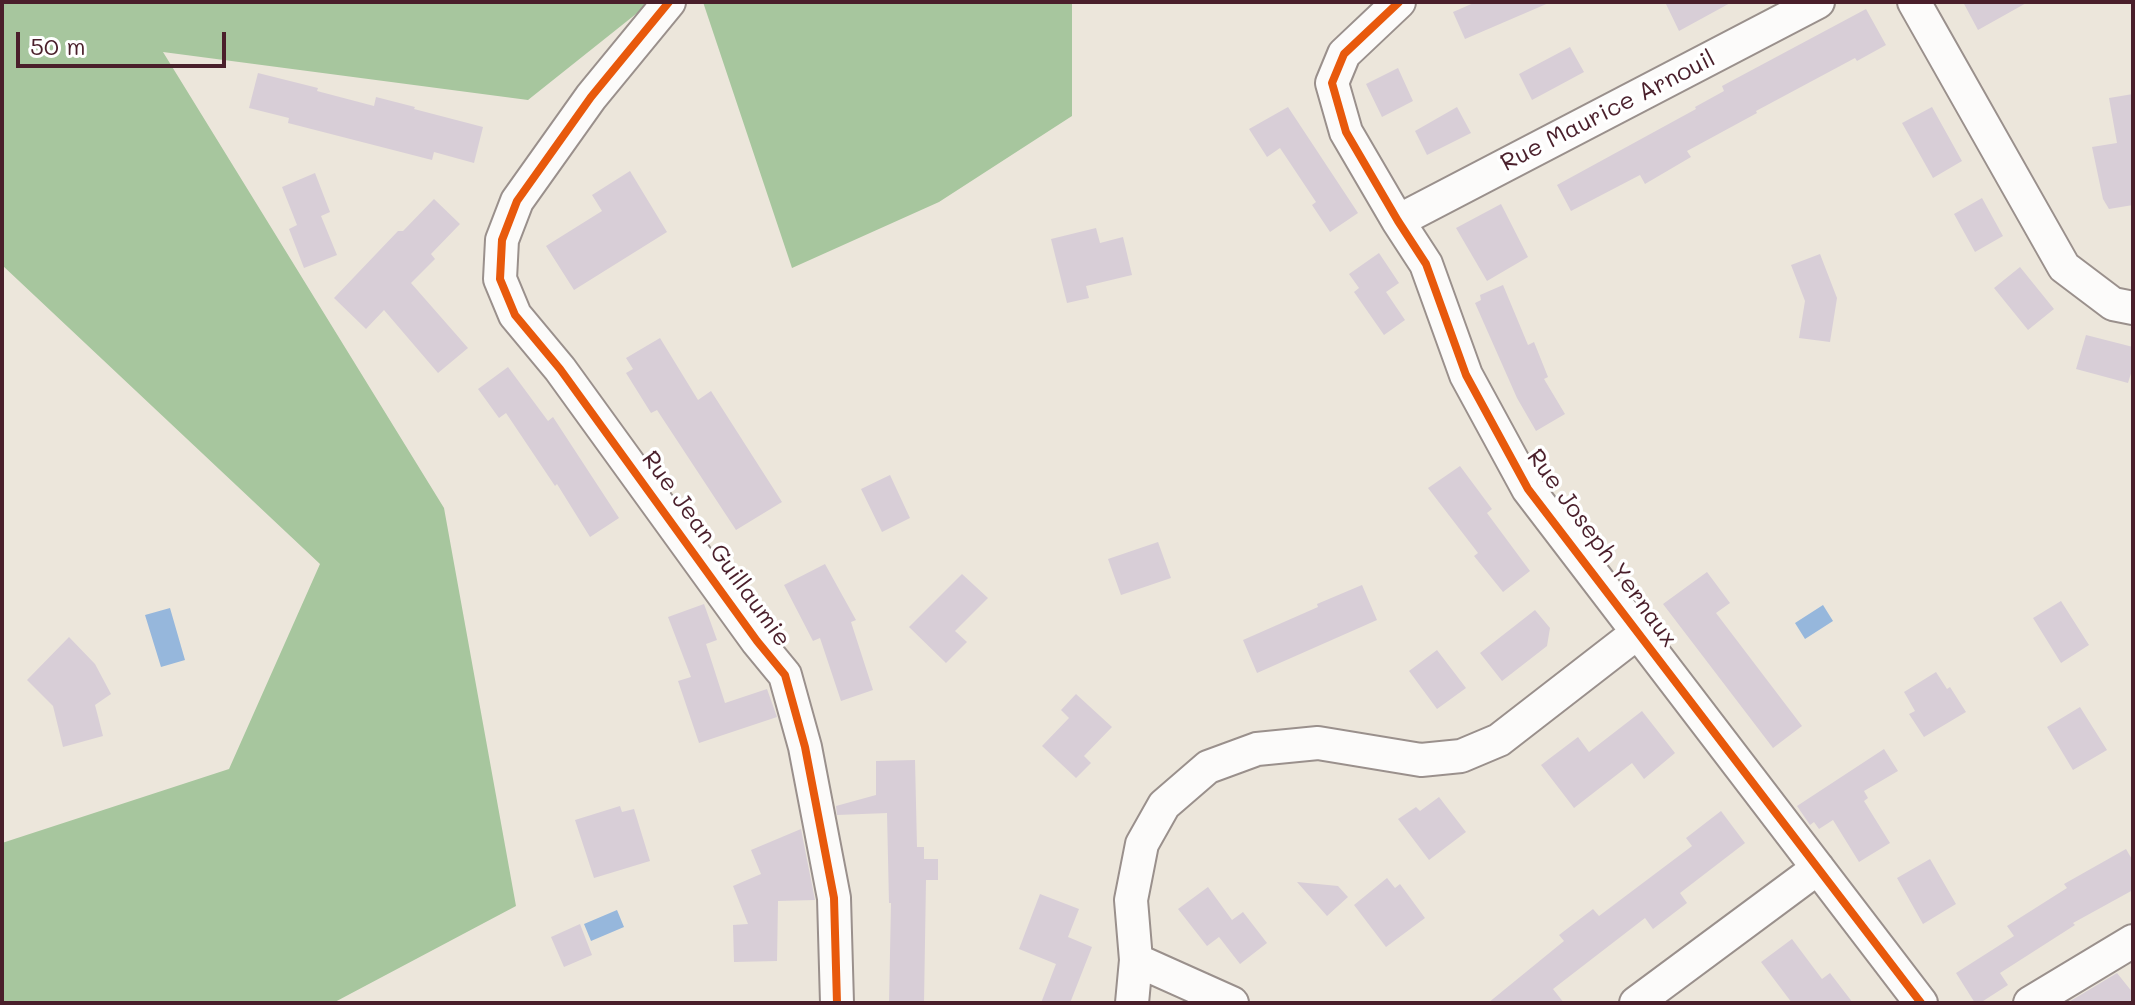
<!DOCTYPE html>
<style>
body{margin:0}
#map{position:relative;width:2135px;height:1005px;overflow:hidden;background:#ece6db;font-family:Mali,sans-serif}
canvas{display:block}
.frame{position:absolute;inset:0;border:4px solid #4a1f2b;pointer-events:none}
.scale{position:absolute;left:16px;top:32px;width:210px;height:36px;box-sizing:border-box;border:4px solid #4a1f2b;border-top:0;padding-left:10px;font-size:24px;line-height:28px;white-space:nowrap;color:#4a1f2b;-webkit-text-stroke:6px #fff;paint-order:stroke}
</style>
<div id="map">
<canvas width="2135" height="1005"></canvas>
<div class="frame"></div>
<div class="scale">50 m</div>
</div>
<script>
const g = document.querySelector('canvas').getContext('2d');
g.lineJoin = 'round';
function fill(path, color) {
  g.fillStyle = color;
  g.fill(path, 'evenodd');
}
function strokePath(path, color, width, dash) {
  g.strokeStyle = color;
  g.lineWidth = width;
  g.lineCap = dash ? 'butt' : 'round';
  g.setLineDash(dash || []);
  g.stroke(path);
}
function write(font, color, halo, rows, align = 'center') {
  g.font = font + ' Mali,sans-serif';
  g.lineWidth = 7;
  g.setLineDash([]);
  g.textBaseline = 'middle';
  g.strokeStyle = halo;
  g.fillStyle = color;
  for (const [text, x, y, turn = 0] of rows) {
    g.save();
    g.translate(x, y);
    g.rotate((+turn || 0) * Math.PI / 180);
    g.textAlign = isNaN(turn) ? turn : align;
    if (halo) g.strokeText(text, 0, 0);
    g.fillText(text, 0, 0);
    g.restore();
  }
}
const forest = new Path2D(`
 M 2,2 L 651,2 L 528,100 L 163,52 L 444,508 L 516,906 L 333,1003 L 2,1003 L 2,843 L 229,769 L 320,564 L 2,265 Z
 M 703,2 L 1072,2 L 1072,116 L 939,202 L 792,268 Z`);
const water = new Path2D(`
 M 1823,605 L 1833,621 L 1805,639 L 1795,623 Z
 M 170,608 L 185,660 L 161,667 L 145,615 Z
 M 617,910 L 624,927 L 591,941 L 584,924 Z`);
const building = new Path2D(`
 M 1476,2 L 1551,2 L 1465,39 L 1453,12 Z
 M 1665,2 L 1732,2 L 1679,31 Z
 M 1963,2 L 2028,2 L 1978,30 Z
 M 1866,9 L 1886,45 L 1857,61 L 1855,58 L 1756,111 L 1757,113 L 1687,151 L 1691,157 L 1645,184 L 1640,175 L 1571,211 L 1557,185 L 1696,109 L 1695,107 L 1724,91 L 1722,86 Z
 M 1570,47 L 1584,72 L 1532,100 L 1519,74 Z
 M 1398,68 L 1413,101 L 1382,117 L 1366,84 Z
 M 258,73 L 318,88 L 317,91 L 374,106 L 376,97 L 415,107 L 414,109 L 483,127 L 474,163 L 434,152 L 432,160 L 288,123 L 289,118 L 249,108 Z
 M 2133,94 L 2133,205 L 2109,209 L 2103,199 L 2092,147 L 2117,143 L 2109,98 Z
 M 1288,107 L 1358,213 L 1330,232 L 1312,205 L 1316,202 L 1280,148 L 1267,157 L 1249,129 Z
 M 1457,107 L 1471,133 L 1427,155 L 1415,131 Z
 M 1932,107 L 1962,161 L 1933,178 L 1902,123 Z
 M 630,171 L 667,232 L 574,290 L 546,246 L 602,211 L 592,195 Z
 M 315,173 L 330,212 L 321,216 L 337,255 L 304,268 L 289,229 L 297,225 L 282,187 Z
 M 1982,198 L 2003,236 L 1975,252 L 1954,214 Z
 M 434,199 L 460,224 L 431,254 L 435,259 L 411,283 L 468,348 L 438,373 L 384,310 L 366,329 L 334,298 L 398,231 L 403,231 Z
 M 1501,204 L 1528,257 L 1487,281 L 1456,228 Z
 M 1096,228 L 1100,243 L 1123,237 L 1132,275 L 1086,286 L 1089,298 L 1067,303 L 1051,239 Z
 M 1379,253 L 1399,283 L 1386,292 L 1405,320 L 1384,335 L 1354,292 L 1359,288 L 1349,274 Z
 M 1820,254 L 1837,298 L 1830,342 L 1799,338 L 1805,301 L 1791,265 Z
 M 2020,267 L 2054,309 L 2028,330 L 1994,288 Z
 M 1503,285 L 1528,345 L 1534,342 L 1548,377 L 1544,379 L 1565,414 L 1536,431 L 1517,398 L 1475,303 L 1481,300 L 1480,295 Z
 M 2086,335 L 2133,347 L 2133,367 L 2128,383 L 2076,369 Z
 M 660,338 L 698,400 L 711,391 L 782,502 L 736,530 L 657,410 L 651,413 L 626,373 L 633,369 L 626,358 Z
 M 508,367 L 548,421 L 553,417 L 619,518 L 590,537 L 557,484 L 555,486 L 506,413 L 499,418 L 478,389 Z
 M 1460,466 L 1492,509 L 1487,513 L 1530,571 L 1503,592 L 1474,556 L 1478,553 L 1428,488 Z
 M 890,475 L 910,518 L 882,532 L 861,489 Z
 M 1158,542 L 1171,578 L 1121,595 L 1108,559 Z
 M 825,564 L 856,620 L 851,622 L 873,690 L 841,701 L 820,638 L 813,641 L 784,585 Z
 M 1707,572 L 1730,603 L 1716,613 L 1802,726 L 1773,748 L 1663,604 Z
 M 962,574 L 988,598 L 955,631 L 967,642 L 946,663 L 909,627 Z
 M 1362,585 L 1377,620 L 1257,673 L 1243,640 L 1318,607 L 1317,604 Z
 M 2061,601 L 2089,645 L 2061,663 L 2033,618 Z
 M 704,604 L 717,640 L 706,644 L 725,703 L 767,689 L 777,717 L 699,743 L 678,681 L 691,677 L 668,617 Z
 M 1535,610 L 1550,628 L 1547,646 L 1502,681 L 1480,653 Z
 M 69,637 L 95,664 L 111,694 L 95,705 L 103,736 L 63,747 L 53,706 L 27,680 Z
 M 1437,650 L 1466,688 L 1437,709 L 1409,671 Z
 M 1936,672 L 1947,689 L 1950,687 L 1966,712 L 1924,737 L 1909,714 L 1915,711 L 1904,692 Z
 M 1076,694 L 1112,727 L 1084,756 L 1091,763 L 1076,778 L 1042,746 L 1069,718 L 1061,710 Z
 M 2080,707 L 2107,750 L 2073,770 L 2047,727 Z
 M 1642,711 L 1675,753 L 1644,779 L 1632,763 L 1574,808 L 1541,765 L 1578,737 L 1589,752 Z
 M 1884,749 L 1898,771 L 1864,791 L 1868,798 L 1864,801 L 1890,843 L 1859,862 L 1833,820 L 1819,829 L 1814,822 L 1810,825 L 1797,806 Z
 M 915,760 L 917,847 L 924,847 L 924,859 L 938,859 L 938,880 L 926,880 L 924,1003 L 889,1003 L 891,903 L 889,903 L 887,813 L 837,815 L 836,806 L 876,795 L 876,761 Z
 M 1439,797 L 1466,832 L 1429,860 L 1398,819 L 1416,807 L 1420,811 Z
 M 620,806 L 622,812 L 634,809 L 650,861 L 594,878 L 575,820 Z
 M 1721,811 L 1745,843 L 1680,893 L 1687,903 L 1653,929 L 1645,918 L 1553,989 L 1564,1003 L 1488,1003 L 1564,941 L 1559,935 L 1593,909 L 1599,916 L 1692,846 L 1686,838 Z
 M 801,829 L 815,900 L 778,901 L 777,961 L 734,962 L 733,925 L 748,924 L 733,886 L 761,874 L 751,850 Z
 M 2126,849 L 2133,861 L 2133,890 L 2073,923 L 2075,925 L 2000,973 L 2008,985 L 1980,1003 L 1975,1003 L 1956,973 L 2014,936 L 2007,926 L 2067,888 L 2064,884 Z
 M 1930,859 L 1956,904 L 1923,924 L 1897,878 Z
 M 1387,878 L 1395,888 L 1400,884 L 1425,918 L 1386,947 L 1354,905 Z
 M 1297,882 L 1338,886 L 1348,897 L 1327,916 Z
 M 1208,887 L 1232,920 L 1243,912 L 1267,943 L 1240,964 L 1219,937 L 1207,946 L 1178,909 Z
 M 1040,894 L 1079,909 L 1068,937 L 1092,947 L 1070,1003 L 1041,1003 L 1056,964 L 1019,949 Z
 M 580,924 L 592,955 L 564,967 L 551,937 Z
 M 1792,939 L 1822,979 L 1830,973 L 1853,1003 L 1792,1003 L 1761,962 Z
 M 2117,973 L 2133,993 L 2133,1003 L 2067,1003 Z`);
const street = new Path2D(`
 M 669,2 L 591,97 L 517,201 L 502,240 L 500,279 L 515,315 L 560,369 L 757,641 L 785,675 L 805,747 L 834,898 L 837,1003
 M 1399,2 L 1344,54 L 1332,83 L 1346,132 L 1398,221 L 1426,264 L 1466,375 L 1528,489 L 1921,1003
 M 1914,2 L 2064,267 L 2113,304 L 2133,308
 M 1398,221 L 1818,2
 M 1136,960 L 1232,1003
 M 1132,1003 L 1136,960 L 1131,900 L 1142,844 L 1164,805 L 1208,767 L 1257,749 L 1318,743 L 1421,760 L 1461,756 L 1499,740 L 1637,633
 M 1636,1003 L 1818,868
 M 2030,1003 L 2133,941`);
const cycleway = new Path2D(`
 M 669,2 L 591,97 L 517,201 L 502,240 L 500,279 L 515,315 L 560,369 L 757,641 L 785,675 L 805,747 L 834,898 L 837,1003
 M 1399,2 L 1344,54 L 1332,83 L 1346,132 L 1398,221 L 1426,264 L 1466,375 L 1528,489 L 1921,1003`);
const streetNames = [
 ["Rue Maurice Arnouil",1608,111,-27],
 ["Rue Joseph Yernaux",1602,548,54],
 ["Rue Jean Guillaumie",716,549,54]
];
fill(forest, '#a7c69e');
fill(water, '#96b7dc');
fill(building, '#d8ced7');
strokePath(street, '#9a908c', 36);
strokePath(street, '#fcfbfa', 32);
strokePath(cycleway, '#e8590c', 8);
write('24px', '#4a1f2b', '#fff', streetNames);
</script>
